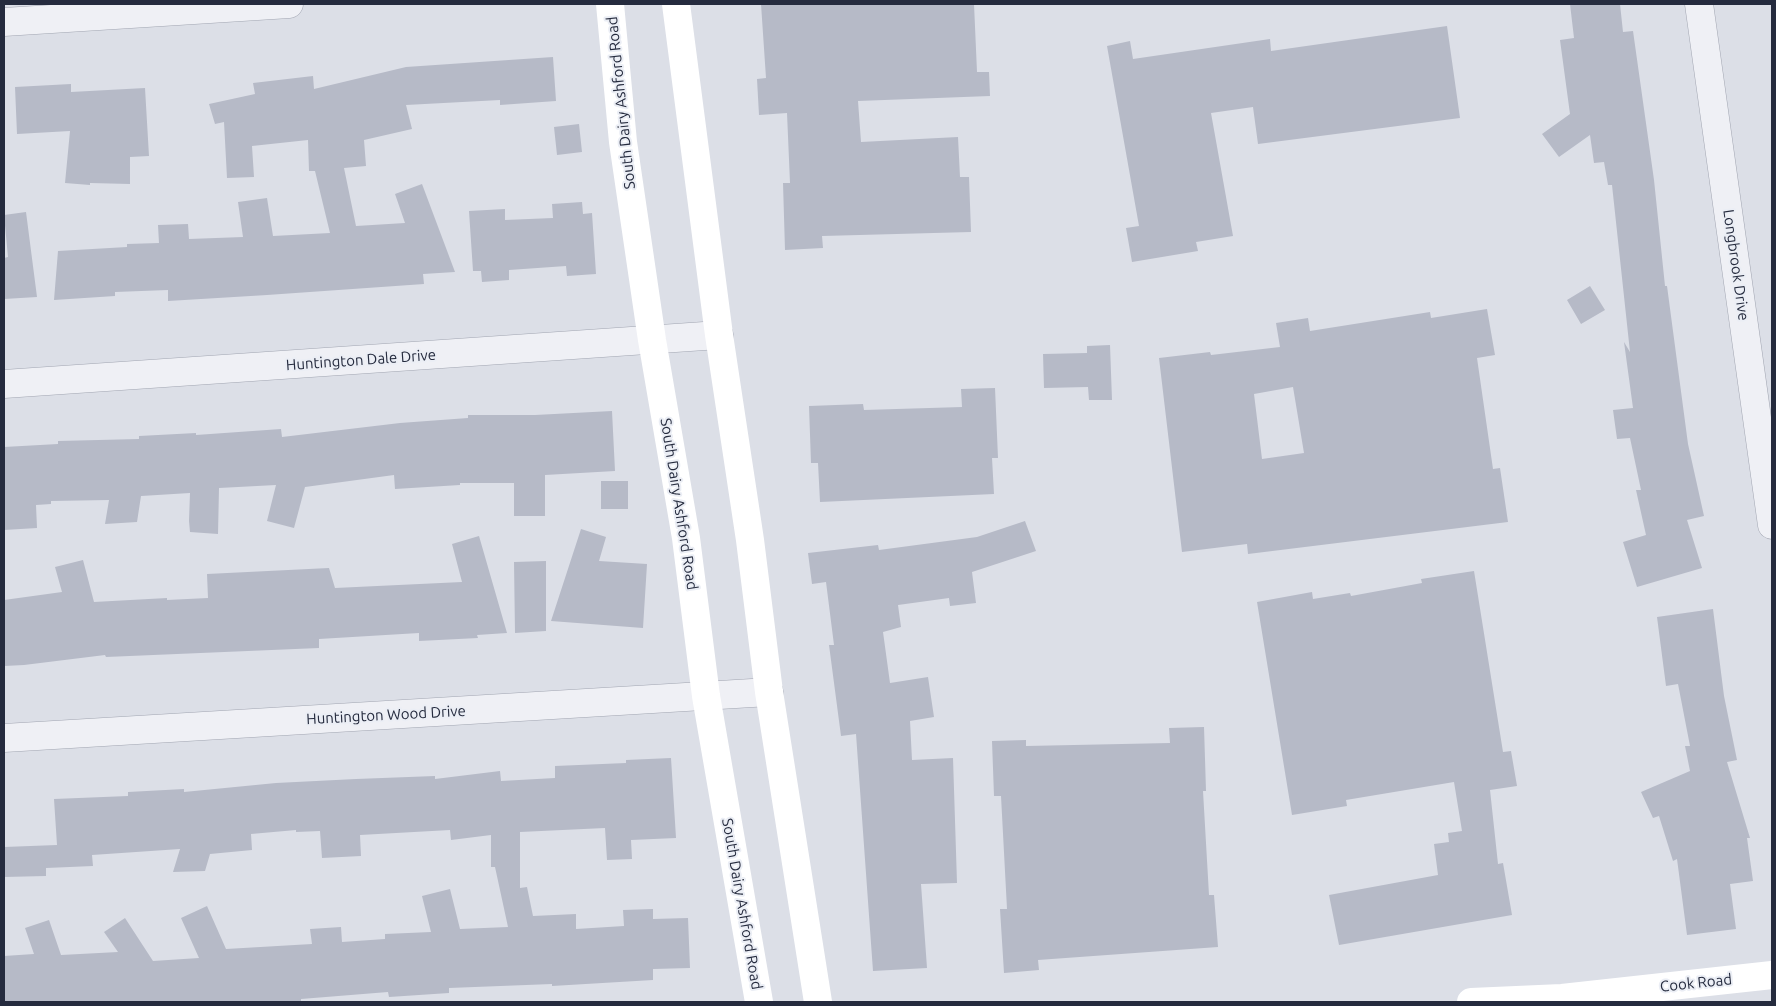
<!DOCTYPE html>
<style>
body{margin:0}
#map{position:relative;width:1776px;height:1006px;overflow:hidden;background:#dcdfe7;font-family:Ubuntu,sans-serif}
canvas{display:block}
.frame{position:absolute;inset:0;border:5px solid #252b3e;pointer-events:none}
</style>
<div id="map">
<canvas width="1776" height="1006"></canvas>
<div class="frame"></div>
</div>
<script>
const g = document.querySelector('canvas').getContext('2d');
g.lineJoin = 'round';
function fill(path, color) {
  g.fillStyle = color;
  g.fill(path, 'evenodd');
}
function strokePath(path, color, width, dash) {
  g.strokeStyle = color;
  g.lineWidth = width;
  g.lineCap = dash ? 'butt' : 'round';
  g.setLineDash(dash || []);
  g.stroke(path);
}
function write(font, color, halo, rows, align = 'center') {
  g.font = font + ' Ubuntu,sans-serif';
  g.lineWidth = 4;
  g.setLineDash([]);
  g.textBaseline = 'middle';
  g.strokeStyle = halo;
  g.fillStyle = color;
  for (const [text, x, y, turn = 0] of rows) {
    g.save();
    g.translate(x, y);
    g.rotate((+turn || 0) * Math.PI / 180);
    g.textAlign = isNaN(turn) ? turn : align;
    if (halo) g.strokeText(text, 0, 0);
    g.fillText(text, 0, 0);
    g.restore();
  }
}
const building = new Path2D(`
 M 761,4 L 974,4 L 977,72 L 989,72 L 990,96 L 858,101 L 861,142 L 958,137 L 960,177 L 969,177 L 971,232 L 822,236 L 823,248 L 785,250 L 783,183 L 790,183 L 787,113 L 759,115 L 757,79 L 766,78 Z
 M 1570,4 L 1620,4 L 1623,32 L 1633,31 L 1654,180 L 1665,286 L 1667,286 L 1688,444 L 1704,516 L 1687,520 L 1702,568 L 1637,587 L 1623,542 L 1646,535 L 1636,490 L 1641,490 L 1630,438 L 1617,439 L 1613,410 L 1633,408 L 1624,342 L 1630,352 L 1612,185 L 1608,185 L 1604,162 L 1594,163 L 1590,135 L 1559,157 L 1542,134 L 1570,114 L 1560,40 L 1574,38 Z
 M 1447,26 L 1460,118 L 1258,144 L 1253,107 L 1211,113 L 1233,236 L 1196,242 L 1198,251 L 1132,262 L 1126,228 L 1139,226 L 1107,46 L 1130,41 L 1133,59 L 1270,39 L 1271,51 Z
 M 553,57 L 556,101 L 500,105 L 500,100 L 406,105 L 412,129 L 364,140 L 366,166 L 344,168 L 356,226 L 405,223 L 395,194 L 422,184 L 455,272 L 423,274 L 424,284 L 267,295 L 168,301 L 168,290 L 115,292 L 115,296 L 54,300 L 58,251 L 127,247 L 127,244 L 159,243 L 158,225 L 188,224 L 189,239 L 243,237 L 238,202 L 267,198 L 273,236 L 330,233 L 315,171 L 309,171 L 308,140 L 252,146 L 254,177 L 227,178 L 224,122 L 215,124 L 209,104 L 255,94 L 253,83 L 313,76 L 314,89 L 406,67 Z
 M 71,84 L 71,92 L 145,88 L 149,156 L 130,157 L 130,184 L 90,183 L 90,185 L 65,183 L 70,131 L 17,134 L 15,87 Z
 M 579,124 L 582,152 L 557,155 L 554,127 Z
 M 582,202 L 583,214 L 592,213 L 596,274 L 567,276 L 566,266 L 509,270 L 509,280 L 482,282 L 481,271 L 473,271 L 469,211 L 505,209 L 505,220 L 553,218 L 552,204 Z
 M 26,212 L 37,297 L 4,299 L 4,258 L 8,257 L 4,215 Z
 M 1590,286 L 1605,310 L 1581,324 L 1567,300 Z
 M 1487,309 L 1495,355 L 1477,358 L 1493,469 L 1500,468 L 1508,522 L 1248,554 L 1247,544 L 1182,552 L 1159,358 L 1210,352 L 1211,355 L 1280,347 L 1276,323 L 1308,318 L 1310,331 L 1430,312 L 1431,318 ZM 1293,387 L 1304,453 L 1262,459 L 1254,394 Z
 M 1110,345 L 1112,400 L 1089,400 L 1088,387 L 1044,388 L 1043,354 L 1087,353 L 1087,346 Z
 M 995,388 L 998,458 L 992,458 L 994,494 L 820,502 L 818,463 L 811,463 L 809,406 L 863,404 L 864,410 L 962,407 L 961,389 Z
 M 612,411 L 615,471 L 545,475 L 545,516 L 514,516 L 514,483 L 460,483 L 460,485 L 395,489 L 394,475 L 305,487 L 294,528 L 267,521 L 276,485 L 219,488 L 218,534 L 190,532 L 189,521 L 190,493 L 141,496 L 137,522 L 105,524 L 109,500 L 51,501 L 51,504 L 36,505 L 37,528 L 4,530 L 4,447 L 58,444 L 58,441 L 139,439 L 139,436 L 196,433 L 196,435 L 281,429 L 282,437 L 400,423 L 468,418 L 468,415 L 535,415 Z
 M 601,481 L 628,481 L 628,509 L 601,509 Z
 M 1025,521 L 1036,551 L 972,572 L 976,603 L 950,606 L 949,598 L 898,605 L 901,627 L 883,632 L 890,683 L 928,677 L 934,717 L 910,721 L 912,760 L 953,758 L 957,883 L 921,884 L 927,968 L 873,971 L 856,734 L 841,736 L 829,645 L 834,645 L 826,582 L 812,584 L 808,553 L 878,545 L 879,550 L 977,537 Z
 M 581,529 L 606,537 L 599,561 L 647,564 L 643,628 L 551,621 Z
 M 479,536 L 507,633 L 477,635 L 478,638 L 419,641 L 419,633 L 319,639 L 319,648 L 106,657 L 105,655 L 24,665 L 4,666 L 4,600 L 62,592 L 55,567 L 83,560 L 94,602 L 167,598 L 167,600 L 208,598 L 207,574 L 329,568 L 335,588 L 462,582 L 452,544 Z
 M 546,561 L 546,631 L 515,633 L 514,562 Z
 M 1474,571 L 1503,752 L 1511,751 L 1517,786 L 1490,790 L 1498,864 L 1503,863 L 1512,915 L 1339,945 L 1329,895 L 1438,875 L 1434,844 L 1449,842 L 1448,833 L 1462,831 L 1454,782 L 1346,800 L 1347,806 L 1292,815 L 1257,602 L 1312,592 L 1313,599 L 1350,593 L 1351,596 L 1422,583 L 1421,579 Z
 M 1713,609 L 1724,696 L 1737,760 L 1727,762 L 1750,838 L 1747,838 L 1753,881 L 1730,884 L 1736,929 L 1687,935 L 1677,859 L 1673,861 L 1659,816 L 1653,818 L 1641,792 L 1690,771 L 1685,746 L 1690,746 L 1678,684 L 1666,686 L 1657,617 Z
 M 1204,727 L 1206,791 L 1203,791 L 1209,895 L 1214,895 L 1218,947 L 1038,960 L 1039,970 L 1004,973 L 1000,909 L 1007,909 L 1001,796 L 994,796 L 992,741 L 1026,740 L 1026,746 L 1170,743 L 1169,728 Z
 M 671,758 L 676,838 L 631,840 L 632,859 L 607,860 L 605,828 L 520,832 L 520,888 L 527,887 L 533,916 L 576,914 L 576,929 L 624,926 L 623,910 L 653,909 L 653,919 L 688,918 L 690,968 L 653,969 L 653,980 L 552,986 L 552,984 L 449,988 L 449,993 L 389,997 L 388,992 L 301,999 L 301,1002 L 4,1002 L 4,956 L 34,954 L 25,928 L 49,920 L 61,955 L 118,952 L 104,932 L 125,918 L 153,961 L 199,958 L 181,918 L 207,906 L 226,949 L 312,944 L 310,929 L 341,927 L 342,942 L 385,939 L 385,934 L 431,932 L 422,896 L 450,889 L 460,929 L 508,927 L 495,867 L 491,867 L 491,835 L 451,840 L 450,830 L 360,835 L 361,856 L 322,858 L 320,831 L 296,832 L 296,830 L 251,834 L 252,850 L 210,854 L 205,871 L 173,872 L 180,849 L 92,855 L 93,866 L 46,868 L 46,876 L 4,877 L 4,847 L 57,845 L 54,799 L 128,796 L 128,792 L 184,789 L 184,792 L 276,783 L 356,779 L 435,776 L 435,779 L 500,771 L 501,781 L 555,778 L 555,766 L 626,763 L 626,760 Z`);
const street = new Path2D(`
 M 1699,4 L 1772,525
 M 4,22 L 289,4
 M 4,384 L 719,335
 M 4,738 L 769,692`);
const secondary = new Path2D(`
 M 610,4 L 623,142 L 652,340 L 686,538 L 706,696 L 759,1002
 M 676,4 L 719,335 L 750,540 L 769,692 L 818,1002
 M 1471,1002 L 1562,998 L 1772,975`);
const streetNames = [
 ["South Dairy Ashford Road",621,103,-96],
 ["Longbrook Drive",1736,265,82],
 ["Huntington Dale Drive",361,360,-4],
 ["South Dairy Ashford Road",679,504,81],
 ["Huntington Wood Drive",386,715,-3],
 ["South Dairy Ashford Road",742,904,80],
 ["Cook Road",1696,983,-6]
];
fill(building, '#b6bac7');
strokePath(street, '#a1a5b1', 29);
strokePath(street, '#eff0f5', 28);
strokePath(secondary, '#fff', 28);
write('15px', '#252b3e', '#ebeef5', streetNames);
</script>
